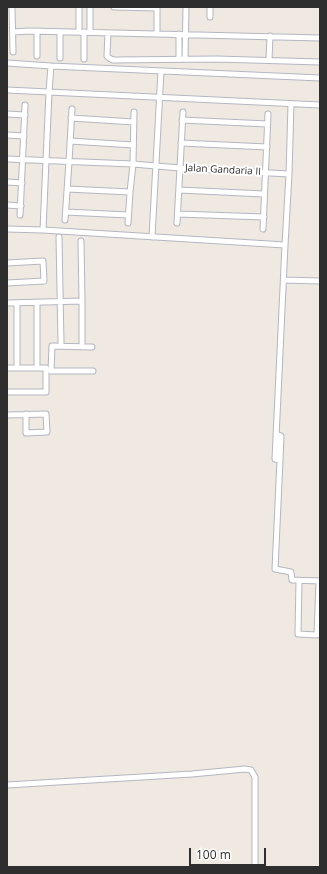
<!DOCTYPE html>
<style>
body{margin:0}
#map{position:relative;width:327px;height:874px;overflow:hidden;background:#efe9e1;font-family:"Open Sans",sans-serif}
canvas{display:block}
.frame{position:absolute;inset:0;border:8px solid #2e2e2e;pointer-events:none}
.scale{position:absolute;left:189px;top:848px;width:77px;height:18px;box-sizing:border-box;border:2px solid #2e2e2e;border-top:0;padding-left:5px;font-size:12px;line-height:14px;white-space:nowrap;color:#2e2e2e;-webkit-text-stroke:3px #fff;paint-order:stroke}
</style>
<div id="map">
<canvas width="327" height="874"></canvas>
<div class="frame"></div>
<div class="scale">100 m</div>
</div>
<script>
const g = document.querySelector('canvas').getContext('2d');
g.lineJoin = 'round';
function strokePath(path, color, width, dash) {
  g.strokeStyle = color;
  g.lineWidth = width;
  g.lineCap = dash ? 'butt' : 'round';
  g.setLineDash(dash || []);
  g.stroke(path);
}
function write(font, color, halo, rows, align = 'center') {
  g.font = font + ' "Open Sans",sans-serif';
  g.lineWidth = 4;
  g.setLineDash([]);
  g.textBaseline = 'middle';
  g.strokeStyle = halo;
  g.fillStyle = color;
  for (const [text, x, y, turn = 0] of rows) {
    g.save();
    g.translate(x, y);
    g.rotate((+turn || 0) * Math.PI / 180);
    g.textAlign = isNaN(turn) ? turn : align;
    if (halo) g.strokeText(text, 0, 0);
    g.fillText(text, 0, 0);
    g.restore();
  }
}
const street = new Path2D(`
 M 12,7 L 13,52
 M 79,7 L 79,32
 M 90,7 L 90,32
 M 114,7 L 157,8
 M 157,7 L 157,34
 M 210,7 L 210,17
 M 37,31 L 37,56
 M 13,32 L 29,31 L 157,34 L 320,38
 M 60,32 L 60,58
 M 108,33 L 107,56 L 109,58 L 113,60 L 217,59 L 320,62
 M 179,34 L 179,59
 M 84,59 L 84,32
 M 185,59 L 186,7
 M 269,60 L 270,36
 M 7,63 L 51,66 L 320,78
 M 7,90 L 320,105
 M 291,104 L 289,174 L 285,245 L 275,459 L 280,460 L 275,569 L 291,572 L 292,580 L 320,581
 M 7,114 L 25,115
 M 71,118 L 134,122
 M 182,120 L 267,124
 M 7,135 L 24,136
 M 70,141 L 133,145
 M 181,143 L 267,147
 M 7,159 L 133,164 L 180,168 L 289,174
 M 7,182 L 22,183
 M 67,189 L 130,192
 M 179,190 L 264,194
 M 7,205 L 21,206
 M 66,212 L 128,215
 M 178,214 L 264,217
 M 20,215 L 25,105
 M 65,220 L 69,162 L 72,109
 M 128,223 L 130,192 L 133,164 L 134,112
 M 177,223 L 183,112
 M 7,229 L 43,230 L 285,245
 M 263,229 L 268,114
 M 43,230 L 49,92 L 51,66
 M 59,237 L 61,343
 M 152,237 L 161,71
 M 7,263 L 43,261 L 44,281 L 7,283
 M 284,280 L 320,281
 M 82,301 L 82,343
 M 37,302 L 37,364
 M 7,303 L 82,301 L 81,241
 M 17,303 L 17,364
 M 92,347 L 52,346 L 51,371 L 93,371
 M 7,368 L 46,368 L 46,392 L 7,392
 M 7,415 L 46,414 L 47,432 L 26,433 L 26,414
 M 276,434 L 281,436 L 280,460
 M 299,580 L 298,634 L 317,635 L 319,581
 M 7,785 L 192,774 L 245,769 L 251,770 L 255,777 L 255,867`);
const streetNames = [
 ["Jalan Gandaria II",223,170,3]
];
strokePath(street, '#b4b7c1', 7);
strokePath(street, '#fff', 5);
write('10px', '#2e2e2e', '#fff', streetNames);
</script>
